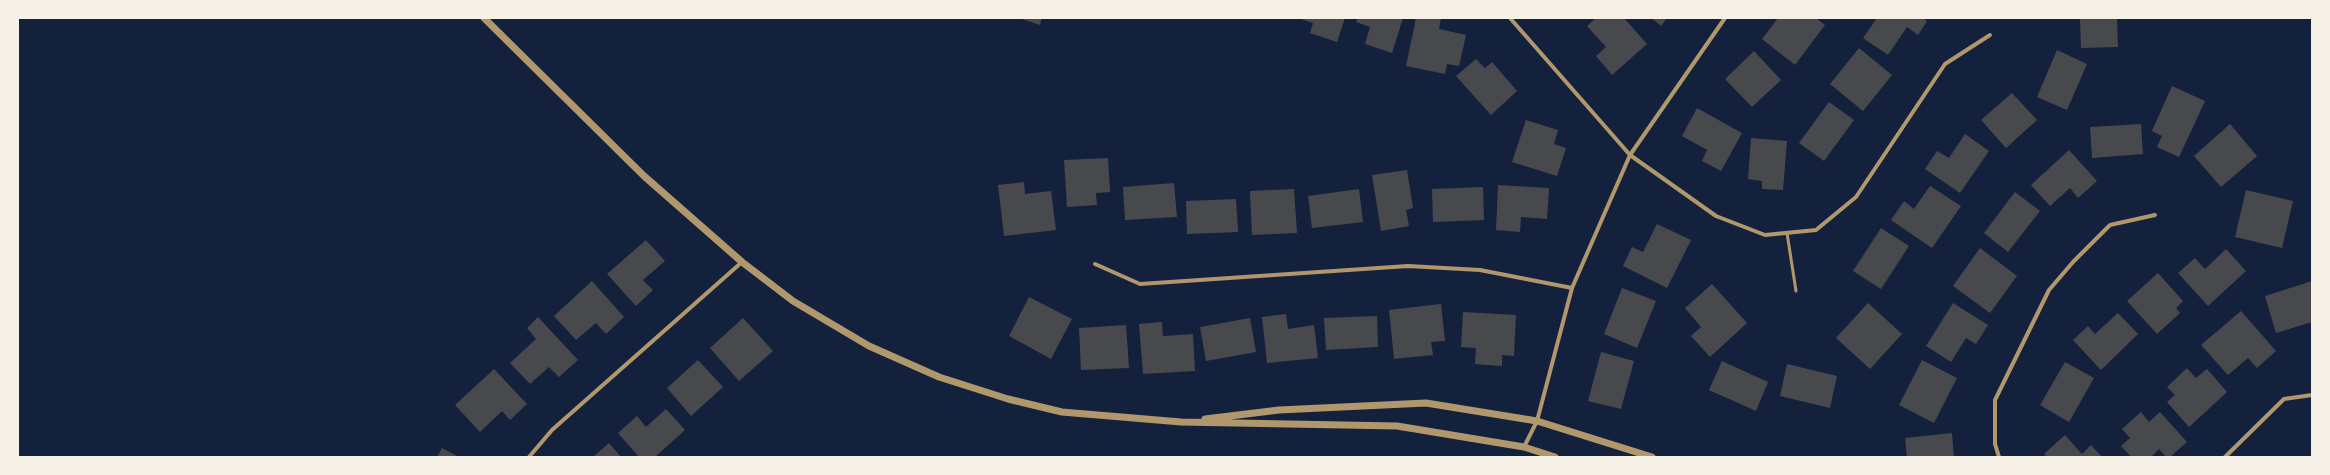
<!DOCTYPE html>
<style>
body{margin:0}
#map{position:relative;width:2330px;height:475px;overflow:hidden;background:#14213d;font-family:Ubuntu,sans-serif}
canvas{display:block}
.frame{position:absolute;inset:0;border:19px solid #f6f1e7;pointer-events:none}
</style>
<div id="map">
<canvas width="2330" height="475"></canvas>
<div class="frame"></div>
</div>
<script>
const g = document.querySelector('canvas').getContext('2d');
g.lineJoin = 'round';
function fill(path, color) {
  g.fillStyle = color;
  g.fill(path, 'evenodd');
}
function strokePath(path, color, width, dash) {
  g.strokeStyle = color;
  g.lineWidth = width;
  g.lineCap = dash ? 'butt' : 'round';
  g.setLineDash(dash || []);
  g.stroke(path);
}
const building = new Path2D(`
 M 1019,18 L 1042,18 L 1040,25 Z
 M 1298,18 L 1345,18 L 1337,42 L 1310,33 L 1313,23 Z
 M 1358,18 L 1403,18 L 1392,53 L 1365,44 L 1370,27 L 1356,22 Z
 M 1416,18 L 1441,18 L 1439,29 L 1466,35 L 1459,66 L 1447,64 L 1445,74 L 1406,66 Z
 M 1596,18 L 1624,18 L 1647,44 L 1612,75 L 1596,56 L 1606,47 L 1587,26 Z
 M 1651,18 L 1667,18 L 1661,26 Z
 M 1778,18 L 1816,18 L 1825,25 L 1795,65 L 1762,39 Z
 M 1877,18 L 1923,18 L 1927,21 L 1918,35 L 1907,27 L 1888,55 L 1863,38 Z
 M 2080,18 L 2117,18 L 2118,47 L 2081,48 Z
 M 1859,48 L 1892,75 L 1863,111 L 1830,84 Z
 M 2057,50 L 2087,64 L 2067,110 L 2037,97 Z
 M 1754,51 L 1781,80 L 1752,107 L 1725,79 Z
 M 1476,59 L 1485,68 L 1492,62 L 1517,91 L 1491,115 L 1456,76 Z
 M 2172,86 L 2205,101 L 2179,157 L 2157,147 L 2162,136 L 2152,131 Z
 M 2012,93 L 2037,120 L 2006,148 L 1981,120 Z
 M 1829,102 L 1854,120 L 1824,161 L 1799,143 Z
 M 1697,108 L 1742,133 L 1721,171 L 1702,161 L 1707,150 L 1682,136 Z
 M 1526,120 L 1558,130 L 1554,144 L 1566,148 L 1557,176 L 1512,162 Z
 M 2141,124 L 2143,154 L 2092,158 L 2090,127 Z
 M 2230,124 L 2257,156 L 2221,187 L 2194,156 Z
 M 1965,134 L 1989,151 L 1960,193 L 1925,169 L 1937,151 L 1949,158 Z
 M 1751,138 L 1787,141 L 1783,190 L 1762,189 L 1762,181 L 1748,179 Z
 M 2069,150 L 2097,181 L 2078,198 L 2070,188 L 2050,206 L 2031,185 Z
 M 1108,158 L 1110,192 L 1096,193 L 1097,205 L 1067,207 L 1064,160 Z
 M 1407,170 L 1413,208 L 1406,210 L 1409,226 L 1381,231 L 1372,175 Z
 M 1024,182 L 1025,194 L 1051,191 L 1056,230 L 1004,236 L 998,185 Z
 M 1174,183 L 1177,217 L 1125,220 L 1123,187 Z
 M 1498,185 L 1549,188 L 1547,219 L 1521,217 L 1520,232 L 1496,230 Z
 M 1930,186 L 1961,206 L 1932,248 L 1891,220 L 1904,201 L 1914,209 Z
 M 1483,187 L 1484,220 L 1433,222 L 1432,189 Z
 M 1294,189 L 1297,233 L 1252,235 L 1250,191 Z
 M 1359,189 L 1363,222 L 1312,228 L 1308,196 Z
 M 2246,190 L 2293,201 L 2282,248 L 2235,237 Z
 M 2015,192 L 2040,211 L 2008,252 L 1984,233 Z
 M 1236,199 L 1238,232 L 1187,234 L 1186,201 Z
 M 1657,224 L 1691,240 L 1667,288 L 1623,266 L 1632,247 L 1643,252 Z
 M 1881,228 L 1909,246 L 1881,289 L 1853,271 Z
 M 646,240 L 665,261 L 643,280 L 653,290 L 636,306 L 607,274 Z
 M 1980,248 L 2017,276 L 1990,313 L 1953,286 Z
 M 2226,249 L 2246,271 L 2208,306 L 2178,273 L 2195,258 L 2205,269 Z
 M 2158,273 L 2183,301 L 2176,308 L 2180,313 L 2157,334 L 2127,301 Z
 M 592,281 L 624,317 L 606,334 L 596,323 L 576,340 L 554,316 Z
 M 2312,281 L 2312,322 L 2276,333 L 2265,296 Z
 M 1712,284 L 1747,323 L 1710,357 L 1691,336 L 1701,327 L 1685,308 Z
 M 1622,288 L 1656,301 L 1637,348 L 1604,334 Z
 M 1029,297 L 1072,319 L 1051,359 L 1009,336 Z
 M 1868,303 L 1902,334 L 1870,369 L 1836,338 Z
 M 1953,303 L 1988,325 L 1976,344 L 1966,338 L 1951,362 L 1926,346 Z
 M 1441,304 L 1445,341 L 1431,342 L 1433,355 L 1394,359 L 1389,310 Z
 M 2241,311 L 2276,351 L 2257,368 L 2248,358 L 2228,375 L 2201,345 Z
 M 1463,312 L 1516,315 L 1514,356 L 1502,355 L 1502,366 L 1475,364 L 1476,348 L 1461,347 Z
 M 2118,313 L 2138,334 L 2101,370 L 2073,340 L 2088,326 L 2095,334 Z
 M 1286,314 L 1288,329 L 1314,325 L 1318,358 L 1267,363 L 1262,317 Z
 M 1377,316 L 1378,347 L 1326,350 L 1324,318 Z
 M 538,317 L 578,360 L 559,377 L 549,367 L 530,384 L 510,363 L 536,339 L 527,328 Z
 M 743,318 L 773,351 L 739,381 L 710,348 Z
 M 1250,318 L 1256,352 L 1206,361 L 1200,327 Z
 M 1162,322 L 1163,336 L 1193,334 L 1195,371 L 1143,374 L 1139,324 Z
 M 1126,325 L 1129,368 L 1081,370 L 1079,328 Z
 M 1601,352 L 1634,361 L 1621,409 L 1588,401 Z
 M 698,360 L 723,387 L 691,416 L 667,388 Z
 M 1922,360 L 1957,378 L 1934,423 L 1899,405 Z
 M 1722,361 L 1768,382 L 1756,411 L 1709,390 Z
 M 2065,362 L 2094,378 L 2069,422 L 2040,405 Z
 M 1787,364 L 1837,376 L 1830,408 L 1780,396 Z
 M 2187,368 L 2196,378 L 2207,369 L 2227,392 L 2189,427 L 2167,402 L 2175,395 L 2167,387 Z
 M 494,369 L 527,404 L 510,420 L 502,411 L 480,432 L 455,405 Z
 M 666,409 L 685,430 L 655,457 L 639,457 L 618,433 L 637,416 L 646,427 Z
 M 2141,412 L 2149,422 L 2160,412 L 2187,442 L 2170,457 L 2166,457 L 2159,449 L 2151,457 L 2131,457 L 2121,446 L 2130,438 L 2122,429 Z
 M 1952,433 L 1954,457 L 1907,457 L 1905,438 Z
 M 2065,435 L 2082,454 L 2091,445 L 2102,457 L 2047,457 L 2044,454 Z
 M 609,443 L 621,457 L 593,457 Z
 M 442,448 L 459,457 L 437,457 Z`);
const service = new Path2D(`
 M 1787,233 L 1796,291`);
const minor = new Path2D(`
 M 1510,18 L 1630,155 L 1716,216 L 1765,235 L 1816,230 L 1856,197 L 1945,64 L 1990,35
 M 1095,264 L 1140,284 L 1408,266 L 1480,270 L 1572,288
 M 1524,447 L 1537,421 L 1572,288 L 1630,155 L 1725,18
 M 529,457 L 552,430 L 742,262
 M 1999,457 L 1995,444 L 1995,400 L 2049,290 L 2073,262 L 2110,225 L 2155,215
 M 2225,457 L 2284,399 L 2312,395`);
const tertiary = new Path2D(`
 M 484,18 L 644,176 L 742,262 L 793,301 L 869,346 L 939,377 L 1008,399 L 1062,412 L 1181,422 L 1397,426 L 1524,447 L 1555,457
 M 1205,419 L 1279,410 L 1426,403 L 1537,421 L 1652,457`);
fill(building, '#48494c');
strokePath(service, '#b1986c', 3);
strokePath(minor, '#b1986c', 4);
strokePath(tertiary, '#b1986c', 7);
</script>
